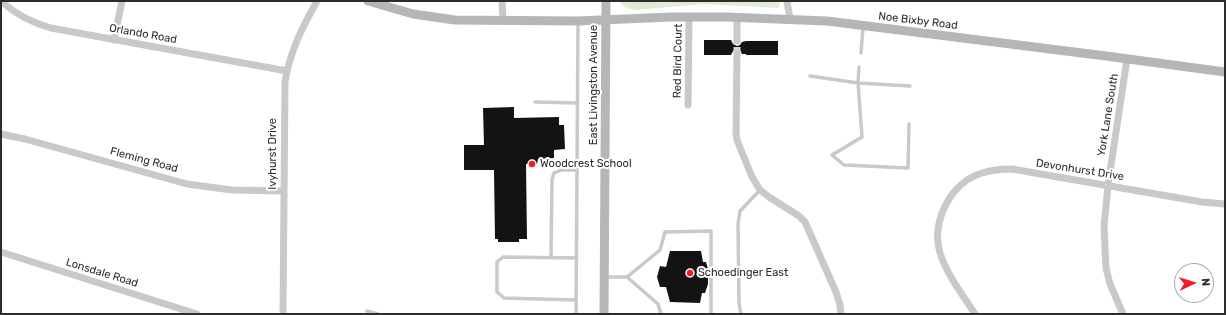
<!DOCTYPE html>
<style>
body{margin:0}
#map{position:relative;width:1226px;height:315px;overflow:hidden;background:#fff;font-family:Rubik,sans-serif}
canvas{display:block}
.frame{position:absolute;inset:0;border:2px solid #2c2c2c;pointer-events:none}
.north{position:absolute;left:1174px;top:263px;width:40px;height:40px;box-sizing:border-box;background:#fff;border:1px solid #ababab;border-radius:50%;rotate:86deg;font-size:11px;font-weight:700;line-height:16px;text-align:center;color:#2c2c2c}
.north::after{content:'';display:block;margin:auto;width:14px;height:18px;background:#f61b24;clip-path:polygon(50% 0,100% 100%,50% 72%,0 100%)}
</style>
<div id="map">
<canvas width="1226" height="315"></canvas>
<div class="frame"></div>
<div class="north">N</div>
</div>
<script>
const g = document.querySelector('canvas').getContext('2d');
g.lineJoin = 'round';
function fill(path, color) {
  g.fillStyle = color;
  g.fill(path, 'evenodd');
}
function strokePath(path, color, width, dash) {
  g.strokeStyle = color;
  g.lineWidth = width;
  g.lineCap = dash ? 'butt' : 'round';
  g.setLineDash(dash || []);
  g.stroke(path);
}
function write(font, color, halo, rows, align = 'center') {
  g.font = font + ' Rubik,sans-serif';
  g.lineWidth = 4;
  g.setLineDash([]);
  g.textBaseline = 'middle';
  g.strokeStyle = halo;
  g.fillStyle = color;
  for (const [text, x, y, turn = 0] of rows) {
    g.save();
    g.translate(x, y);
    g.rotate((+turn || 0) * Math.PI / 180);
    g.textAlign = isNaN(turn) ? turn : align;
    if (halo) g.strokeText(text, 0, 0);
    g.fillText(text, 0, 0);
    g.restore();
  }
}
const green = new Path2D(`
 M 620,1 L 778,1 L 780,4 L 778,8 L 704,4 L 636,10 C 630,9 622,8 620,1 Z`);
const building = new Path2D(`
 M 704,40 L 731,40 L 733,44 L 737,46 L 740,45 L 742,42 L 746,41 L 778,41 L 778,55 L 746,55 L 746,54 L 742,54 L 740,50 L 737,49 L 733,51 L 731,55 L 704,55 Z
 M 514,107 L 514,118 L 559,117 L 559,125 L 564,125 L 565,149 L 554,150 L 554,158 L 538,159 L 537,164 L 526,164 L 527,239 L 519,239 L 519,242 L 498,242 L 498,239 L 495,239 L 494,170 L 464,170 L 464,145 L 484,145 L 483,108 Z
 M 670,251 L 701,251 L 703,262 L 706,262 L 708,269 L 708,284 L 705,293 L 702,293 L 700,303 L 670,302 L 666,287 L 660,287 L 657,277 L 660,266 L 666,267 Z`);
const streetTunnel = new Path2D(`
 M 737,54 L 737,41`);
const lane = new Path2D(`
 M 861,53 L 863,27
 M 859,67 L 858,83 L 862,137 L 832,155 L 844,165 L 908,168 L 909,124
 M 810,76 L 858,83 L 910,86
 M 535,102 L 577,103
 M 551,257 L 552,180 L 554,173 L 561,170 L 577,170
 M 606,277 L 627,277 L 660,250 L 665,232 L 711,231 L 711,314
 M 627,277 L 658,304 L 661,314
 M 576,300 L 504,298 L 497,292 L 497,262 L 503,257 L 577,258
 M 367,311 L 378,314
 M 576,314 L 578,22
 M 741,314 L 739,303 L 738,224 L 740,211 L 760,190`);
const street = new Path2D(`
 M 1,1 C 15,14 33,23 51,28 L 287,71
 M 502,1 L 503,20
 M 787,1 L 790,19
 M 114,40 L 122,1
 M 737,41 L 737,17
 M 737,54 L 736,133 L 737,140 L 752,177 L 760,190 L 769,197 L 799,216 L 805,222 L 836,292 L 840,305 L 841,314
 M 688,105 L 689,17
 M 1,134 L 25,139 L 187,184 L 232,190 L 284,191
 M 1,252 L 197,314
 M 283,314 L 285,82 C 290,51 302,28 317,1
 M 975,314 C 963,295 947,275 940,253 C 931,222 950,183 982,173 C 992,170 1002,169 1012,169 L 1202,202 L 1225,204
 M 1123,314 L 1110,284 L 1106,268 L 1104,227 L 1108,185 L 1127,59`);
const secondary = new Path2D(`
 M 368,1 L 413,14 L 455,20 L 578,21 L 671,17 L 726,17 L 827,21 L 1106,56 L 1225,72
 M 604,314 L 606,1`);
const markers = [
 [532,164,4,"#f61b24"],
 [690,273,4,"#f61b24"]
];
const streetNames = [
 ["Noe Bixby Road",918,21,7],
 ["Orlando Road",143,34,10],
 ["Red Bird Court",678,61,-89],
 ["East Livingston Avenue",594,85,-90],
 ["York Lane South",1108,115,-81],
 ["Ivyhurst Drive",273,154,-90],
 ["Fleming Road",144,160,15],
 ["Devonhurst Drive",1080,170,9],
 ["Lonsdale Road",102,273,17]
];
const poiNames = [
 ["Woodcrest School",540,164],
 ["Schoedinger East",698,273]
];
fill(green, '#e1ecd7');
fill(building, '#131313');
strokePath(streetTunnel, '#d5d5d5', 7, [7, 3.5]);
strokePath(lane, '#c9c9c9', 3.5);
strokePath(street, '#c9c9c9', 7);
strokePath(secondary, '#b6b6b6', 9);
for (const [x, y, r, color] of markers) {
  const dot = new Path2D();
  dot.arc(x, y, r, 0, 2 * Math.PI);
  g.fillStyle = color;
  g.fill(dot);
  strokePath(dot, '#fff', 1.5);
}
write('11px', '#2c2c2c', '#fff', streetNames);
write('11px', '#2c2c2c', '#fff', poiNames, 'left');
</script>
